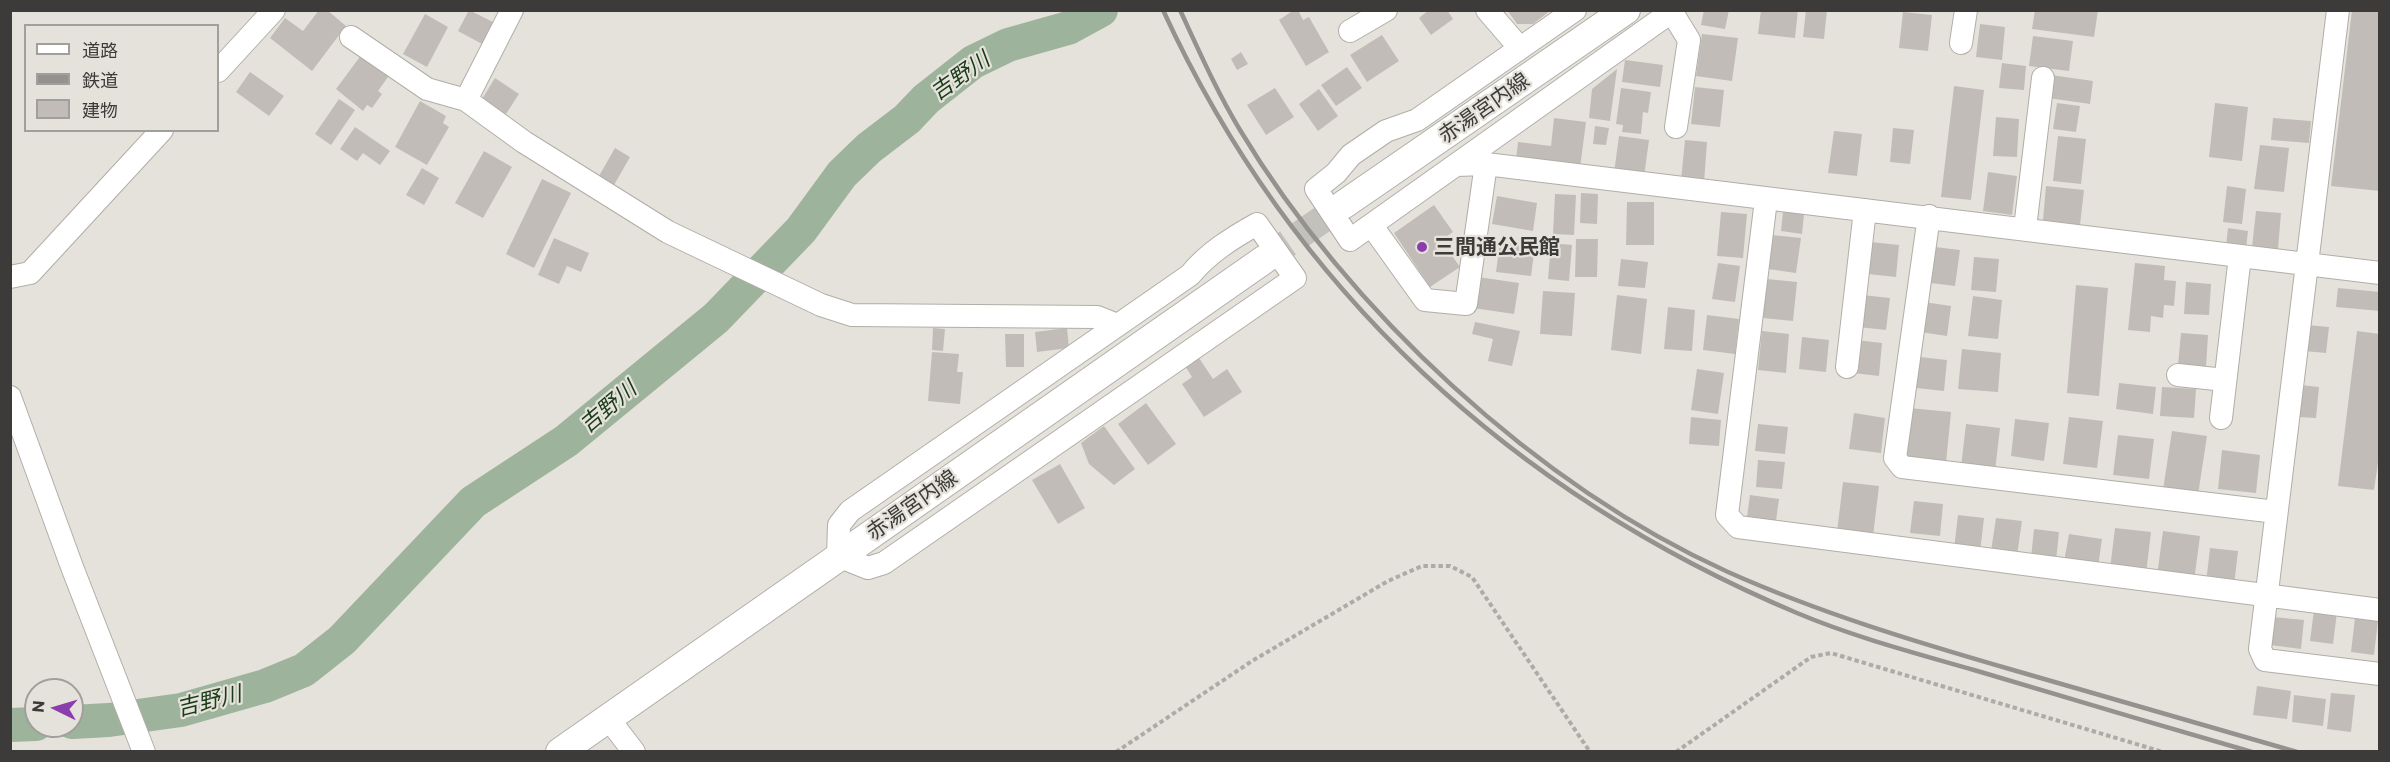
<!DOCTYPE html>
<meta charset="utf-8">
<style>
body{margin:0}
#map{position:relative;width:2390px;height:762px;overflow:hidden;background:#e5e2dc;font-family:Commissioner,"Noto Sans JP",sans-serif}
canvas{display:block}
.frame{position:absolute;inset:0;border:12px solid #3c3b39;pointer-events:none}
.legend{position:absolute;left:24px;top:24px;width:195px;height:108px;box-sizing:border-box;background:#e5e2dc;border:2px solid #a19f9b;margin:0;padding:8px 10px;list-style:none;font-size:18px;color:#3c3b39}
.legend li{display:flex;align-items:center;gap:12px;height:30px}
.legend b{width:30px;border:2px solid #a19f9b}
.north{position:absolute;left:24px;top:678px;width:60px;height:60px;box-sizing:border-box;background:#e5e2dc;border:2px solid #a19f9b;border-radius:50%;rotate:275deg;font-size:16px;font-weight:700;line-height:24px;text-align:center;color:#3c3b39}
.north::after{content:'';display:block;margin:auto;width:21px;height:27px;background:#8c3dad;clip-path:polygon(50% 0,100% 100%,50% 72%,0 100%)}
</style>
<div id="map">
<canvas width="2390" height="762"></canvas>
<div class="frame"></div>
<ul class="legend">
<li><b style="height:8px;background:#fff"></b>道路</li>
<li><b style="height:8px;background:#94928e"></b>鉄道</li>
<li><b style="height:16px;background:#c1bcb7"></b>建物</li>
</ul>
<div class="north">N</div>
</div>
<script>
const g = document.querySelector('canvas').getContext('2d');
g.lineJoin = 'round';
function strokePath(path, color, width, dash) {
  g.strokeStyle = color;
  g.lineWidth = width;
  g.lineCap = dash ? 'butt' : 'round';
  g.setLineDash(dash || []);
  g.stroke(path);
}
function fill(path, color) {
  g.fillStyle = color;
  g.fill(path, 'evenodd');
}
function write(font, color, halo, rows, align = 'center') {
  g.font = font + ' Commissioner,"Noto Sans JP",sans-serif';
  g.lineWidth = 4.5;
  g.setLineDash([]);
  g.textBaseline = 'middle';
  g.strokeStyle = halo;
  g.fillStyle = color;
  for (const [text, x, y, turn = 0] of rows) {
    g.save();
    g.translate(x, y);
    g.rotate((+turn || 0) * Math.PI / 180);
    g.textAlign = isNaN(turn) ? turn : align;
    if (halo) g.strokeText(text, 0, 0);
    g.fillText(text, 0, 0);
    g.restore();
  }
}
const river = new Path2D(`
 M 72,722 L 109,720 L 181,710 L 265,686 L 304,670 L 342,640 L 473,502 L 566,441 L 716,318 L 801,230 L 842,174 L 869,148 L 907,119 L 926,99 L 973,62 L 1008,45 L 1068,28 L 1101,10
 M 10,725 L 36,724`);
const building = new Path2D(`
 M 319,10 L 327,10 L 346,26 L 312,71 L 270,38 L 285,18 L 303,31 Z
 M 469,10 L 495,23 L 484,45 L 458,31 Z
 M 1294,10 L 1298,10 L 1303,20 L 1309,17 L 1329,52 L 1306,66 L 1279,20 Z
 M 1429,10 L 1447,10 L 1453,19 L 1431,35 L 1419,18 Z
 M 1551,10 L 1533,24 L 1517,24 L 1508,11 Z
 M 1704,10 L 1729,10 L 1725,29 L 1701,25 Z
 M 1761,10 L 1798,10 L 1795,38 L 1758,34 Z
 M 1806,10 L 1827,10 L 1824,39 L 1803,37 Z
 M 2035,10 L 2098,10 L 2094,37 L 2032,29 Z
 M 2352,10 L 2380,10 L 2380,191 L 2331,186 Z
 M 1903,12 L 1932,15 L 1928,51 L 1899,48 Z
 M 425,14 L 448,27 L 427,67 L 403,54 Z
 M 1980,24 L 2005,27 L 2002,60 L 1976,57 Z
 M 1702,34 L 1738,38 L 1732,81 L 1696,76 Z
 M 1382,35 L 1399,61 L 1367,82 L 1350,55 Z
 M 2033,36 L 2073,41 L 2069,71 L 2029,66 Z
 M 1241,52 L 1248,64 L 1237,70 L 1231,59 Z
 M 362,54 L 390,74 L 378,91 L 382,94 L 372,108 L 367,105 L 363,111 L 336,89 Z
 M 1625,60 L 1663,65 L 1660,87 L 1622,82 Z
 M 2002,63 L 2026,66 L 2024,90 L 1999,88 Z
 M 1347,67 L 1362,88 L 1336,106 L 1321,85 Z
 M 1617,69 L 1610,121 L 1589,118 L 1592,89 Z
 M 250,72 L 284,96 L 269,116 L 236,92 Z
 M 2051,75 L 2093,81 L 2090,104 L 2048,98 Z
 M 495,78 L 519,94 L 506,114 L 482,99 Z
 M 1954,86 L 1984,90 L 1971,200 L 1941,197 Z
 M 1695,87 L 1724,90 L 1720,127 L 1691,124 Z
 M 1275,88 L 1294,117 L 1266,135 L 1247,105 Z
 M 1621,88 L 1651,92 L 1648,113 L 1643,112 L 1641,134 L 1622,132 L 1623,125 L 1616,124 Z
 M 1319,89 L 1338,116 L 1318,131 L 1299,104 Z
 M 339,99 L 355,110 L 331,145 L 315,134 Z
 M 420,101 L 446,116 L 443,123 L 449,127 L 427,165 L 395,147 Z
 M 2057,103 L 2080,106 L 2076,132 L 2053,129 Z
 M 2215,103 L 2248,107 L 2242,161 L 2209,157 Z
 M 1996,117 L 2019,119 L 2017,157 L 1993,156 Z
 M 1554,118 L 1586,122 L 1580,168 L 1516,160 L 1518,142 L 1551,146 Z
 M 2273,118 L 2311,121 L 2309,143 L 2271,140 Z
 M 1595,126 L 1609,128 L 1606,145 L 1593,144 Z
 M 355,127 L 390,151 L 380,165 L 363,153 L 357,161 L 340,149 Z
 M 1893,128 L 1914,130 L 1910,164 L 1890,162 Z
 M 1834,131 L 1862,134 L 1857,176 L 1828,173 Z
 M 1619,136 L 1649,140 L 1644,177 L 1614,173 Z
 M 2058,136 L 2086,139 L 2081,184 L 2053,181 Z
 M 1685,140 L 1707,142 L 1704,183 L 1681,180 Z
 M 2260,145 L 2289,148 L 2284,192 L 2254,189 Z
 M 615,148 L 630,157 L 614,185 L 599,176 Z
 M 484,151 L 512,167 L 483,218 L 455,203 Z
 M 422,168 L 439,178 L 424,205 L 406,195 Z
 M 1988,172 L 2017,176 L 2012,215 L 1983,211 Z
 M 542,179 L 571,193 L 534,268 L 506,254 Z
 M 2046,186 L 2084,190 L 2080,225 L 2043,220 Z
 M 2227,186 L 2246,189 L 2242,224 L 2223,222 Z
 M 1581,193 L 1598,194 L 1597,224 L 1580,223 Z
 M 1555,194 L 1576,195 L 1574,235 L 1553,234 Z
 M 1497,196 L 1537,203 L 1533,231 L 1492,224 Z
 M 1627,202 L 1654,202 L 1654,245 L 1626,245 Z
 M 1434,205 L 1453,232 L 1441,240 L 1460,267 L 1430,287 L 1394,233 Z
 M 2256,211 L 2281,213 L 2278,249 L 2252,247 Z
 M 1721,212 L 1747,214 L 1743,258 L 1717,256 Z
 M 1783,212 L 1804,214 L 1802,234 L 1781,231 Z
 M 2228,228 L 2248,231 L 2246,249 L 2226,246 Z
 M 1772,235 L 1801,238 L 1796,273 L 1768,269 Z
 M 554,238 L 589,253 L 581,272 L 567,266 L 559,284 L 538,275 Z
 M 1576,239 L 1598,239 L 1597,277 L 1575,277 Z
 M 1500,242 L 1535,246 L 1531,276 L 1496,272 Z
 M 1871,242 L 1899,245 L 1896,277 L 1868,274 Z
 M 1551,243 L 1572,245 L 1569,281 L 1548,279 Z
 M 1935,247 L 1960,250 L 1955,286 L 1931,283 Z
 M 1974,257 L 1999,259 L 1996,292 L 1971,290 Z
 M 1621,259 L 1648,262 L 1645,288 L 1618,286 Z
 M 1718,263 L 1740,266 L 1735,302 L 1712,299 Z
 M 2135,263 L 2165,266 L 2164,280 L 2176,281 L 2174,306 L 2164,305 L 2163,318 L 2151,316 L 2150,332 L 2128,330 Z
 M 1478,277 L 1519,283 L 1514,314 L 1473,308 Z
 M 1767,279 L 1797,282 L 1793,321 L 1763,318 Z
 M 2186,282 L 2211,284 L 2209,315 L 2184,314 Z
 M 2076,285 L 2108,288 L 2099,396 L 2067,393 Z
 M 2338,288 L 2380,292 L 2380,311 L 2336,307 Z
 M 1543,291 L 1575,293 L 1572,336 L 1540,334 Z
 M 1617,295 L 1647,299 L 1641,354 L 1611,350 Z
 M 1862,295 L 1890,298 L 1886,330 L 1858,327 Z
 M 1973,296 L 2002,300 L 1998,339 L 1968,336 Z
 M 1924,302 L 1951,306 L 1947,336 L 1920,332 Z
 M 1668,307 L 1695,310 L 1692,351 L 1664,349 Z
 M 1707,315 L 1739,319 L 1735,354 L 1703,350 Z
 M 1475,322 L 1520,331 L 1512,366 L 1488,361 L 1493,339 L 1472,334 Z
 M 2307,325 L 2329,327 L 2326,353 L 2304,351 Z
 M 933,328 L 945,329 L 943,351 L 932,350 Z
 M 1067,328 L 1069,348 L 1037,352 L 1035,332 Z
 M 1762,331 L 1789,334 L 1786,373 L 1758,370 Z
 M 2357,331 L 2380,334 L 2380,449 L 2374,490 L 2338,486 Z
 M 2181,333 L 2208,335 L 2206,367 L 2178,365 Z
 M 1005,334 L 1024,334 L 1024,367 L 1006,367 Z
 M 1802,337 L 1829,340 L 1826,372 L 1799,369 Z
 M 1856,340 L 1882,343 L 1879,376 L 1853,373 Z
 M 1962,349 L 2001,353 L 1998,392 L 1958,389 Z
 M 932,352 L 959,354 L 957,372 L 963,372 L 960,404 L 928,401 Z
 M 1920,357 L 1947,360 L 1944,391 L 1916,388 Z
 M 1199,358 L 1213,379 L 1227,369 L 1242,392 L 1204,417 L 1182,384 L 1192,377 L 1185,366 Z
 M 1697,369 L 1724,373 L 1718,414 L 1691,410 Z
 M 2119,383 L 2156,387 L 2153,414 L 2116,409 Z
 M 2301,385 L 2319,387 L 2316,418 L 2298,417 Z
 M 2162,387 L 2196,389 L 2194,418 L 2160,416 Z
 M 1146,403 L 1176,444 L 1148,465 L 1118,424 Z
 M 1909,408 L 1951,412 L 1946,463 L 1904,458 Z
 M 1854,413 L 1885,418 L 1881,453 L 1849,449 Z
 M 1691,417 L 1721,420 L 1719,446 L 1689,444 Z
 M 2069,417 L 2103,421 L 2097,468 L 2063,464 Z
 M 2015,419 L 2049,423 L 2044,461 L 2011,456 Z
 M 1758,424 L 1788,427 L 1785,454 L 1755,451 Z
 M 1966,424 L 2000,428 L 1995,471 L 1961,467 Z
 M 1104,426 L 1135,469 L 1114,485 L 1089,464 L 1081,443 Z
 M 2172,431 L 2207,436 L 2198,495 L 2163,490 Z
 M 2118,435 L 2154,439 L 2149,479 L 2113,475 Z
 M 2222,450 L 2260,455 L 2256,493 L 2218,489 Z
 M 1758,460 L 1785,462 L 1782,489 L 1756,487 Z
 M 1060,464 L 1085,508 L 1058,524 L 1032,480 Z
 M 1843,482 L 1879,486 L 1873,536 L 1837,532 Z
 M 1750,495 L 1779,499 L 1775,528 L 1746,524 Z
 M 1914,501 L 1943,504 L 1940,536 L 1910,533 Z
 M 1958,515 L 1984,518 L 1980,552 L 1954,549 Z
 M 1996,518 L 2022,521 L 2017,555 L 1991,551 Z
 M 2115,528 L 2151,532 L 2146,574 L 2110,569 Z
 M 2034,529 L 2059,532 L 2056,561 L 2031,558 Z
 M 2163,531 L 2200,536 L 2194,581 L 2157,576 Z
 M 2069,534 L 2102,539 L 2098,567 L 2064,562 Z
 M 2210,548 L 2238,551 L 2234,586 L 2206,583 Z
 M 2314,610 L 2337,612 L 2333,644 L 2310,641 Z
 M 2273,617 L 2304,620 L 2301,649 L 2270,645 Z
 M 2355,618 L 2378,620 L 2374,655 L 2351,652 Z
 M 2257,686 L 2291,691 L 2287,719 L 2253,715 Z
 M 2331,693 L 2355,695 L 2351,732 L 2327,729 Z
 M 2294,695 L 2326,699 L 2323,726 L 2292,722 Z`);
const majorTunnel = new Path2D(`
 M 1265,259 L 1343,205`);
const path = new Path2D(`
 M 1116,752 L 1252,661 L 1388,581 L 1422,566 L 1450,566 L 1472,577 L 1590,752
 M 1676,752 L 1811,657 L 1831,653 L 2163,752`);
const minor = new Path2D(`
 M 512,10 L 466,100 L 524,142 L 668,232 L 821,305 L 852,315 L 1097,317 L 1117,325
 M 1487,10 L 1519,47
 M 1575,10 L 1417,120 L 1386,131 L 1351,155 L 1336,173 L 1316,189 L 1350,240 L 1674,10
 M 2338,10 L 2260,649 L 2265,660 L 2380,674
 M 1673,14 L 1689,40 L 1676,127
 M 1350,31 L 1386,10
 M 351,37 L 427,89 L 466,100
 M 1961,43 L 1966,10
 M 218,71 L 274,10
 M 1456,165 L 1486,164 L 2380,273
 M 1766,200 L 1727,515 L 1738,527 L 2380,610
 M 1929,216 L 1895,458 L 1902,467 L 2276,512
 M 1257,224 L 1295,278 L 884,563 L 868,568 L 838,556 L 839,525 L 850,511 L 1190,275 C 1208,253 1232,238 1257,224 Z
 M 1372,226 L 1425,300 L 1466,304 L 1486,164
 M 2025,228 L 2043,78
 M 10,277 L 30,273 L 162,130
 M 1847,367 L 1865,210
 M 2178,375 L 2225,380
 M 10,397 L 72,567 L 144,752
 M 2221,418 L 2240,256
 M 608,718 L 634,752`);
const major = new Path2D(`
 M 1343,205 L 1626,10
 M 560,752 L 1265,259`);
const rail = new Path2D(`
 M 1163,10 C 1292,291 1514,494 1797,613 C 1854,637 1915,653 1974,670 C 2067,698 2159,725 2252,752
 M 1180,10 C 1199,51 1217,92 1240,130 C 1348,310 1536,485 1728,572 C 1820,613 1916,642 2013,670 C 2107,698 2202,725 2297,752`);
const markers = [
 [1422,247,6,"#8c3dad"]
];
const streetNames = [
 ["赤湯宮内線",1484,108,-35],
 ["赤湯宮内線",912,505,-35]
];
const poiNames = [
 ["三間通公民館",1434,247]
];
const waterNames = [
 ["吉野川",960,76,-35],
 ["吉野川",608,407,-40],
 ["吉野川",209,701,-14]
];
strokePath(river, '#9db39b', 34);
fill(building, '#c1bcb7');
strokePath(majorTunnel, '#c3c1bb', 28, [28, 14]);
strokePath(minor, '#b1aea8', 24);
strokePath(major, '#b1aea8', 30);
strokePath(path, '#adaba6', 4, [4.5, 3]);
strokePath(minor, '#fff', 22);
strokePath(major, '#fff', 28);
strokePath(rail, '#94928e', 4.5);
for (const [x, y, r, color] of markers) {
  const dot = new Path2D();
  dot.arc(x, y, r, 0, 2 * Math.PI);
  g.fillStyle = color;
  g.fill(dot);
  strokePath(dot, '#e5e2dc', 2);
}
write('21px', '#3c3b39', '#e5e2dc', streetNames);
write('bold 21px', '#3c3b39', '#e5e2dc', poiNames, 'left');
write('italic 22px', '#1a3b17', '#e5e2dc', waterNames);
</script>
